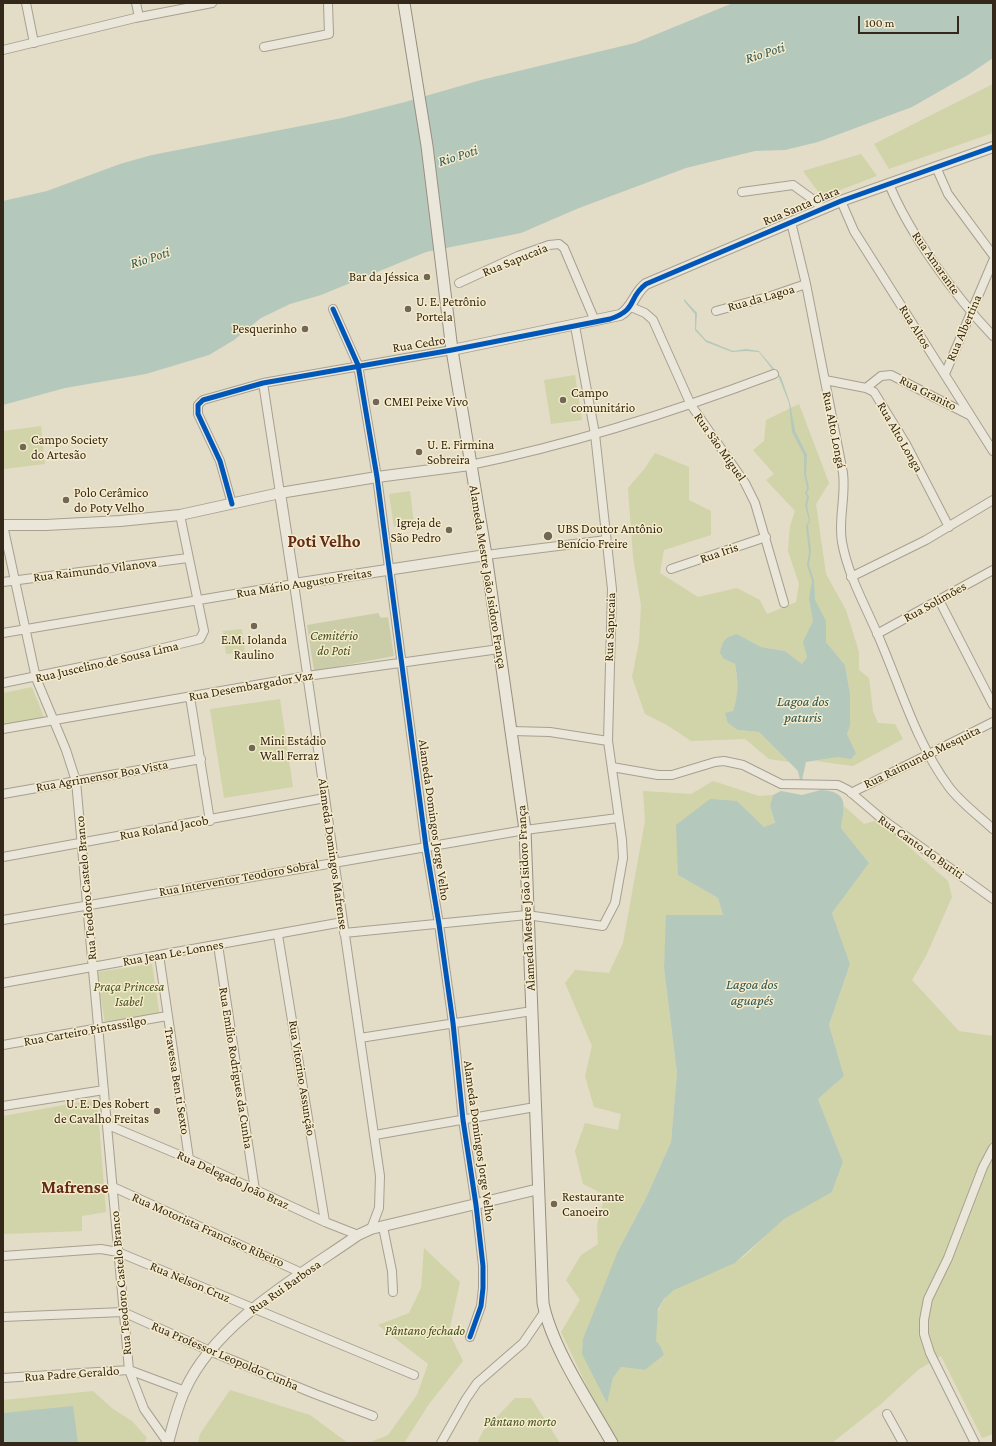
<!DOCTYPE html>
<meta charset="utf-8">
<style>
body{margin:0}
#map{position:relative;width:996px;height:1446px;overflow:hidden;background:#e3dcc7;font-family:"Crimson Pro",serif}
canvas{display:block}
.frame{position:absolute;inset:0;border:4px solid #34281a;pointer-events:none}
.scale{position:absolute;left:858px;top:16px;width:101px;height:18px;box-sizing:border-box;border:2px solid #34281a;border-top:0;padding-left:5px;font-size:12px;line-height:14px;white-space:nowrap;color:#34281a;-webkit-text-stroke:3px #f6eccb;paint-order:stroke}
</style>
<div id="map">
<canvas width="996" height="1446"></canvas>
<div class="frame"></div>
<div class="scale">100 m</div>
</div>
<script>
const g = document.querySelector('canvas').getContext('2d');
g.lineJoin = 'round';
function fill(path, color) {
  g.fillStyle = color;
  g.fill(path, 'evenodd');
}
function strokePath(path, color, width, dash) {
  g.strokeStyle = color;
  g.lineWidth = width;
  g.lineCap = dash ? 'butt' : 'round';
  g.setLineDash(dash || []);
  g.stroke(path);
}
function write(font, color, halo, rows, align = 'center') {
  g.font = font + ' "Crimson Pro",serif';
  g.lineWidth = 3;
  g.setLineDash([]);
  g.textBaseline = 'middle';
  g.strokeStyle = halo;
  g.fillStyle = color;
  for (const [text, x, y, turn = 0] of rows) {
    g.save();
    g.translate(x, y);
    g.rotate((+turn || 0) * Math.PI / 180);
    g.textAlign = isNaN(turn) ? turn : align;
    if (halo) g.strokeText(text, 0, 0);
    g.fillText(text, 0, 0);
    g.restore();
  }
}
const green = new Path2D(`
 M 993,84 L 993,133 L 889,169 L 874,144 Z
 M 861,154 L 877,176 L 822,197 L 803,171 Z
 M 575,375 L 582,420 L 551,424 L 544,380 Z
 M 799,404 L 829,483 L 816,504 L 826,574 L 846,610 L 859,652 L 859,670 L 869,678 L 873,711 L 878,723 L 895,724 L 903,739 L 853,766 L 815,761 L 856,753 L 847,734 L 850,726 L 850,694 L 845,665 L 826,642 L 825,621 L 804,642 L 807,657 L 802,664 L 785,651 L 761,647 L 737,634 L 724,659 L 735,664 L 737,679 L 737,700 L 733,711 L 738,730 L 759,732 L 789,762 L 769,759 L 745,739 L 691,741 L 667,725 L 645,714 L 632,677 L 639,642 L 641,605 L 633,557 L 628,488 L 645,468 L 655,453 L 689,467 L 689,500 L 711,511 L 711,535 L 664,550 L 660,573 L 698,597 L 737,588 L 760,600 L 767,614 L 796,602 L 799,584 L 788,551 L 790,526 L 795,511 L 766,480 L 774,474 L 753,450 L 764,441 L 766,420 Z
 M 41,426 L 45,464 L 3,469 L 3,431 Z
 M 410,491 L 414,524 L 394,527 L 389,494 Z
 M 242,629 L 245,652 L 226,654 L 223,631 Z
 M 32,687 L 45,720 L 3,727 L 3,693 Z
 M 280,699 L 293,787 L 224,798 L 210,709 Z
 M 713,781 L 759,796 L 773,795 L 770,806 L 775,824 L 764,827 L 737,801 L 678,875 L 718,898 L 723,915 L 667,915 L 664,968 L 677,1073 L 671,1142 L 646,1198 L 618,1251 L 607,1402 L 613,1378 L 621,1367 L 645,1370 L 664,1355 L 661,1347 L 655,1341 C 658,1327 654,1313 664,1300 C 678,1281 713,1275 734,1263 C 753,1253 766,1231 784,1219 C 799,1208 816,1201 832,1192 L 843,1162 L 818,1099 L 844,1076 L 829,1025 L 850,964 L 832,913 L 869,863 L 841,828 L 844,806 L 864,824 L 878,820 L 948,881 L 952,897 L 926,956 L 912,980 L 959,1031 L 993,1036 L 993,1434 L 982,1438 L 941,1356 L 918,1370 L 881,1404 L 832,1443 L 614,1443 L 561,1332 L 580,1300 L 566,1280 L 581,1255 L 598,1244 L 597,1225 L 605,1195 L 583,1184 L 575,1151 L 585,1123 L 618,1130 L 621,1114 L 594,1107 L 585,1076 L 592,1046 L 565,983 L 575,970 L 609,973 L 623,943 L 645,821 L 643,791 L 691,794 Z
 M 152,964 L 160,1017 L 105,1024 L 97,972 Z
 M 97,1099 L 106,1212 L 82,1216 L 82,1231 L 3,1234 L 3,1116 Z
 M 424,1248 L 460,1282 L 449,1332 L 463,1361 L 429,1404 L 404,1443 L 368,1443 L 388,1435 L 417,1395 L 428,1364 L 378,1325 L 409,1313 L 421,1288 Z
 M 230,1390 L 310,1415 L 348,1443 L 198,1443 L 200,1434 Z
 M 93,1391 L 113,1409 L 132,1421 L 147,1438 L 144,1443 L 78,1443 L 78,1440 L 32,1411 L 3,1413 L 3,1400 Z
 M 515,1398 L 531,1398 L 560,1443 L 477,1443 L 483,1431 Z`);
const cemetery = new Path2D(`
 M 378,613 L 381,618 L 388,617 L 394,656 L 314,671 L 307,625 Z`);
const water = new Path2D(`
 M 733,3 L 993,3 L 993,58 L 968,75 L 912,107 L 818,142 L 785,150 L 755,151 L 686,168 L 579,208 L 521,233 L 426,252 L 321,295 L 290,304 L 261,318 L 234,340 L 209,355 L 146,374 L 65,388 L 3,405 L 3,201 L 47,191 L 120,164 L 152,155 L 342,118 L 405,102 L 481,80 L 635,43 Z
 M 684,299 L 697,313 L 696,329 L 706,340 L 733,351 L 746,349 L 759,351 L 781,377 L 790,403 L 795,431 L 807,455 L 806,474 L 809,488 L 807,493 L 809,497 L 807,505 L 810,520 L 808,526 L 811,551 L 809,565 L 814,580 L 815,600 L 826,621 L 826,642 L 845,665 L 850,694 L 850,726 L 847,734 L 856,753 L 851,759 L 838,757 L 806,762 L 802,780 L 800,780 L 798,771 L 759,732 L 738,730 L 728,723 L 725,713 L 733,711 C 739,695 738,680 735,664 L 724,659 L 720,653 C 722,641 725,637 737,634 L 761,647 L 785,651 L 802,664 L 807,657 L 803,642 L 813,621 L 809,598 L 812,581 L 807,565 L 809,552 L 806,526 L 809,520 L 805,505 L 807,497 L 805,493 L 807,488 L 804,474 L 804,455 L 792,432 L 789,403 L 779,378 L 759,352 L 746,351 L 732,352 L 706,342 L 695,330 L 695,314 L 684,301 Z
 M 821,790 C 850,792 844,806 841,828 L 869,863 L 832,913 L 850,964 L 829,1025 L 844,1076 L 818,1099 L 843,1162 L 832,1192 L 784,1219 L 735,1263 L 674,1290 L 664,1299 L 658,1309 L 656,1341 L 661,1347 L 664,1355 L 645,1370 L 621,1367 L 613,1378 L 607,1403 L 582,1354 L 583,1339 L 618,1251 L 646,1198 L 671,1142 L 677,1073 L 664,968 L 666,915 L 723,915 L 718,898 L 678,875 L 676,825 L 710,799 L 737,801 L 764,827 L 775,823 L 770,806 L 773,795 L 781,791 L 802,795 Z
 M 73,1406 L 78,1443 L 3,1443 L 3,1413 Z`);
const minor = new Path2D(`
 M 26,3 L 34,43
 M 136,3 L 139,17
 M 264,47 L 329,34 L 328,3
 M 3,50 L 135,18 L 212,3
 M 936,167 L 948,194 L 993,255
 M 889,184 C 910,235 955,296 993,336
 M 742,192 L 793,185 L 815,201 L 822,209
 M 841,201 L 854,231 L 993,451
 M 791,222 L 806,284 L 843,473 C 846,497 838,520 842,542 C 848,575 864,603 877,633 C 900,685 915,741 949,787 C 961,803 979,816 993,829
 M 459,283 L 518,256 L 549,245 L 559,244 L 564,248 L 595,321
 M 631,307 L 645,313 L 653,320 L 691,405 L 745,483 L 755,503 L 784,603
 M 333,309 L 358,365 L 377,477 L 426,847 L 439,924 L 453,1023 L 463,1120 L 476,1205 L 483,1266 L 483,1288 L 481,1306 L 470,1337
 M 716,311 L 771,296 L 806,284
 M 945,374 L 993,261
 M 825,380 L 866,388 L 874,392 L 906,444 L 949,527
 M 263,383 L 280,493
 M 866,388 L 881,376 L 891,375 L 969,415
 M 470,465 C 574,444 676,411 774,374
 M 232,504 L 220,461 L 198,414 L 198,405 L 203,400 L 263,383 L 452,350
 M 3,525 L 36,678 L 66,750 L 76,781 L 129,1370 L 144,1409 L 168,1443
 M 486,555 L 606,540
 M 671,569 L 766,537
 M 851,577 L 926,540 L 993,500
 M 3,582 L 188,558
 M 939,600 L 993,705
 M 3,633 L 294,584 L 380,1176 L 379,1208 L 371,1229
 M 877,634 L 993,570
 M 3,683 L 110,661 L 200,639 L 204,631 L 180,515
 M 190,697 L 210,821
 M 3,729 L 307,676 L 499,649
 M 512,731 L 550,732 L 608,741
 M 612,767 L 658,775 L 672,775 L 715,762 L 724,761 L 743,765 L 781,784 L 838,785 L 848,790 L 882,819 L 993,899
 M 851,793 L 993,722
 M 3,794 L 201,759
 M 3,857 L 325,798
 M 3,920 L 525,830 L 618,818
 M 344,933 L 527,915 L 603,926 L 615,903 L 623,858 L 622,840 L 608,741 L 612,589 L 595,434 L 575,326
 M 278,935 L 325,1222
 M 218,945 L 255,1190
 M 159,955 L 189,1159
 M 3,983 L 343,922
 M 360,1038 L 532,1011
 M 3,1045 L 167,1016
 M 3,1106 L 104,1090
 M 108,1125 L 189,1159 L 325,1222 L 358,1235
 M 375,1135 L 535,1107
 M 113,1187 L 304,1274
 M 383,1227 L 392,1271 L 393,1292
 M 3,1256 L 101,1249 L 118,1252 L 414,1375
 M 3,1317 L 123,1312 L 210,1351 L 315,1394 L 373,1416
 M 3,1378 L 129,1370 L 185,1391
 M 887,1414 L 903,1443
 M 441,1443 L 466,1399 L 477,1383 L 523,1343 L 545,1311
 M 975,1443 L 930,1353 L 924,1334 L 924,1320 L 928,1299 L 948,1258 L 983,1167 L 993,1148`);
const tertiary = new Path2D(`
 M 452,350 L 620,315 C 633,308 634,293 646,284 L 841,201 L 993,147
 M 280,493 L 294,584 L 486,555
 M 3,525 L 46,525 L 120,521 L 180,515 L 280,493 L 377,477 L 470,465
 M 168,1443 C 173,1425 177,1407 185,1390 C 216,1322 298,1277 358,1235 L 371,1229 L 539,1189`);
const secondary = new Path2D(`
 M 404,3 L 427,146 L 452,350 L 486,555 L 525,830 L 543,1303 C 552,1348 589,1402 612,1443`);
const cycleway = new Path2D(`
 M 333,309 L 358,365 L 377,477 L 426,847 L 439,924 L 453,1023 L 463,1120 L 476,1205 L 483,1266 L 483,1288 L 481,1306 L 470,1337
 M 232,504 L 220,461 L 198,414 L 198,405 L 203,400 L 263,383 L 452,350 L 610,319 C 639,309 627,298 646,284 L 841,201 L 993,147`);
const markers = [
 [427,277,4,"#716757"],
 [408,309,4,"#716757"],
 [305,329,4,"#716757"],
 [563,400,4,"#716757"],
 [376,402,4,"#716757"],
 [23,447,4,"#716757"],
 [419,452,4,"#716757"],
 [66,500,4,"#716757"],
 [449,530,4,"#716757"],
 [548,536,5,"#716757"],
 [254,626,4,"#716757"],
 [252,748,4,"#716757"],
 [157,1111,4,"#716757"],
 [554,1204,4,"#716757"]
];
const streetNames = [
 ["Rua Santa Clara",801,206,-23],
 ["Rua Sapucaia",515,260,-22],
 ["Rua Amarante",936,263,55],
 ["Rua da Lagoa",761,298,-16],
 ["Rua Altos",915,327,58],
 ["Rua Albertina",964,328,-67],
 ["Rua Cedro",419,344,-9],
 ["Rua Granito",928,393,27],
 ["Rua Alto Longá",834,430,79],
 ["Rua Alto Longa",900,437,60],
 ["Rua São Miguel",720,447,55],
 ["Rua Iris",719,553,-19],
 ["Rua Raimundo Vilanova",95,570,-7],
 ["Alameda Mestre João Isidoro França",488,577,81],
 ["Rua Mário Augusto Freitas",304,583,-9],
 ["Rua Solimões",935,602,-29],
 ["Rua Sapucaia",610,627,-88],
 ["Rua Juscelino de Sousa Lima",107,662,-13],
 ["Rua Desembargador Vaz",251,686,-10],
 ["Rua Raimundo Mesquita",922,757,-26],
 ["Rua Agrimensor Boa Vista",102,776,-10],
 ["Alameda Domingos Jorge Velho",434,820,82],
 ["Rua Roland Jacob",164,828,-10],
 ["Rua Canto do Buriti",921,847,35],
 ["Alameda Domingos Mafrense",333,854,82],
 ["Rua Interventor Teodoro Sobral",239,878,-10],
 ["Rua Teodoro Castelo Branco",86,888,-95],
 ["Alameda Mestre João Isidoro França",526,898,-93],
 ["Rua Jean Le-Lonnes",173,953,-10],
 ["Rua Carteiro Pintassilgo",85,1031,-10],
 ["Rua Emílio Rodrigues da Cunha",236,1068,81],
 ["Rua Vitorino Assunção",302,1078,81],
 ["Travessa Ben ti Sexto",177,1081,81],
 ["Alameda Domingos Jorge Velho",479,1141,82],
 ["Rua Delegado João Braz",233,1180,25],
 ["Rua Motorista Francisco Ribeiro",208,1230,24],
 ["Rua Nelson Cruz",190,1282,23],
 ["Rua Teodoro Castelo Branco",121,1283,-95],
 ["Rua Rui Barbosa",285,1287,-35],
 ["Rua Professor Leopoldo Cunha",225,1356,23],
 ["Rua Padre Geraldo",72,1374,-4]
];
const poiNames = [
 ["Bar da Jéssica",419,277,"right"],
 ["U. E. Petrônio",416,302],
 ["Portela",416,317],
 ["Pesquerinho",297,329,"right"],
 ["Campo",571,393],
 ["comunitário",571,408],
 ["CMEI Peixe Vivo",384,402],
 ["Campo Society",31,440],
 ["do Artesão",31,455],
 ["U. E. Firmina",427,445],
 ["Sobreira",427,460],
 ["Polo Cerâmico",74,493],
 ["do Poty Velho",74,508],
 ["Igreja de",441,523,"right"],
 ["São Pedro",441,538,"right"],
 ["UBS Doutor Antônio",557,529],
 ["Benício Freire",557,544],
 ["E.M. Iolanda",254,640,"center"],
 ["Raulino",254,655,"center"],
 ["Mini Estádio",260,741],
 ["Wall Ferraz",260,756],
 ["U. E. Des Robert",149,1104,"right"],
 ["de Cavalho Freitas",149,1119,"right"],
 ["Restaurante",562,1197],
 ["Canoeiro",562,1212]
];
const parkNames = [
 ["Cemitério",334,636],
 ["do Poti",334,651],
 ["Praça Princesa",129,987],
 ["Isabel",129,1002],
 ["Pântano fechado",425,1331],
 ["Pântano morto",520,1422]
];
const waterNames = [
 ["Rio Poti",765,53,-18],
 ["Rio Poti",458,156,-18],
 ["Rio Poti",150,258,-18],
 ["Lagoa dos",803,702],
 ["paturis",803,718],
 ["Lagoa dos",752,985],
 ["aguapés",752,1001]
];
const districtNames = [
 ["Poti Velho",324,542],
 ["Mafrense",75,1188]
];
fill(green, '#d1d3a9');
fill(cemetery, '#cbcda9');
fill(water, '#b4c8bc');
strokePath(minor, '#a7a091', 10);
strokePath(tertiary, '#a7a091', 12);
strokePath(secondary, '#979081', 13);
strokePath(minor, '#eae6d9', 8);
strokePath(tertiary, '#eae6d9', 10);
strokePath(secondary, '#eae6d9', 11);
strokePath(cycleway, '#0057b8', 5);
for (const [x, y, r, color] of markers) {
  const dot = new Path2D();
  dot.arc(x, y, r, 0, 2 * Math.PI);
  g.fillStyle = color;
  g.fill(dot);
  strokePath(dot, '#f6eccb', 1.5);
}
write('13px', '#34281a', '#f6eccb', streetNames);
write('13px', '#34281a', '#f6eccb', poiNames, 'left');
write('italic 13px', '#425121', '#f6eccb', parkNames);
write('italic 14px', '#295554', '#f6eccb', waterNames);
write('bold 17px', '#622c19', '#f6eccb', districtNames);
</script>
